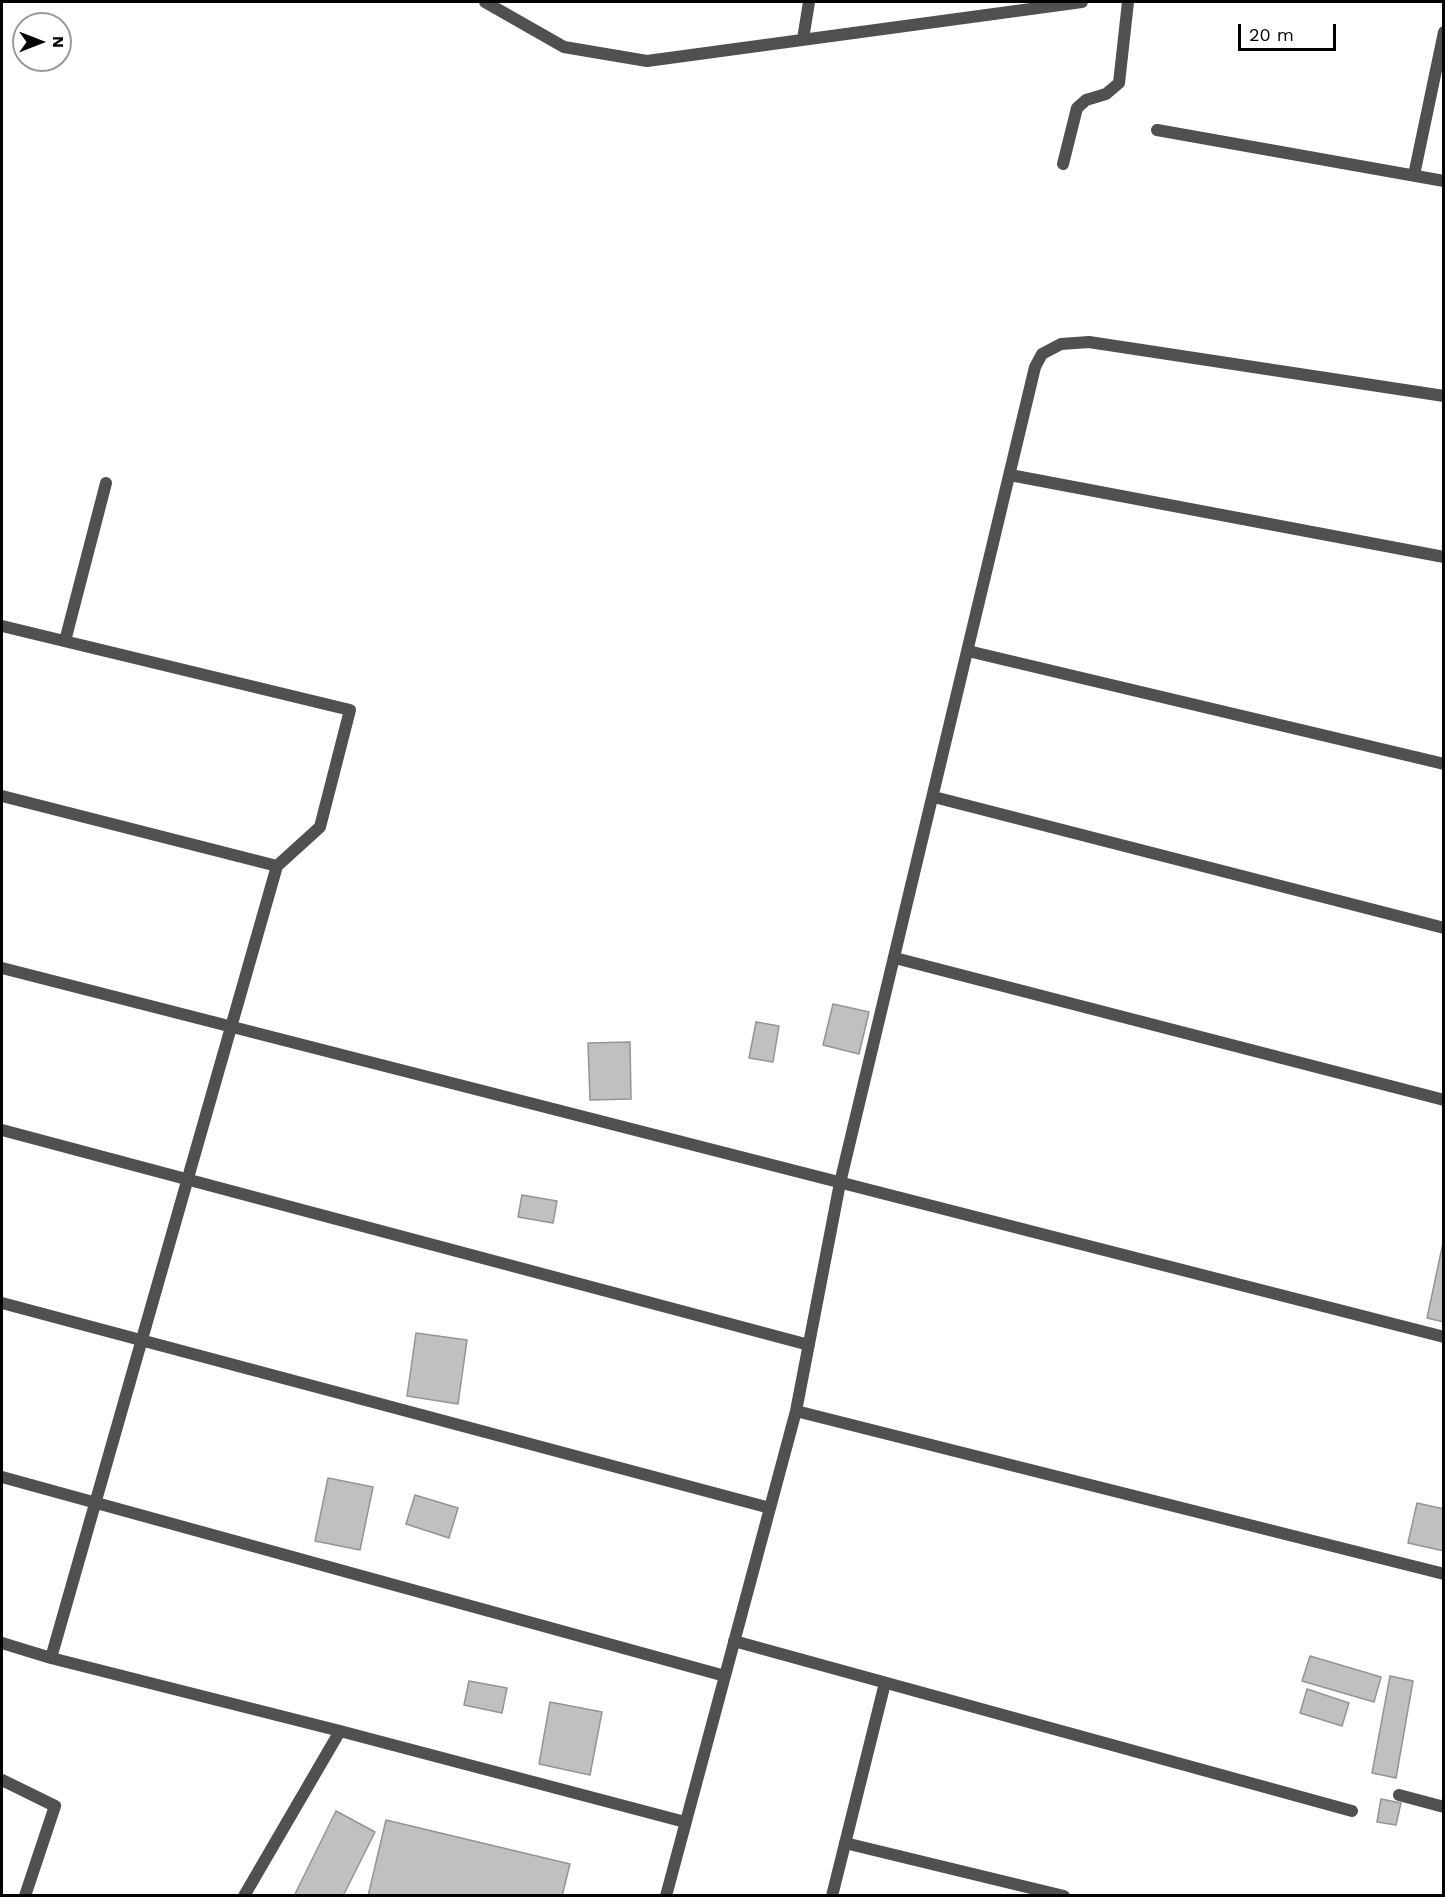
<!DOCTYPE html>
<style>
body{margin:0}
#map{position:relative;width:1445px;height:1897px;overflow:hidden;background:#fff;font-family:"Work Sans",sans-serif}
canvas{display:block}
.frame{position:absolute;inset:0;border:3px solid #000;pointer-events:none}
.north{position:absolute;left:12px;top:12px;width:60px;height:60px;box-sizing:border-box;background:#fff;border:2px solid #999;border-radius:50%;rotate:90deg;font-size:16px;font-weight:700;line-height:24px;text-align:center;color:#000}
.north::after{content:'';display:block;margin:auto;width:21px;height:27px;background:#000;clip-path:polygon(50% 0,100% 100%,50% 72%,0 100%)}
.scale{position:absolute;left:1238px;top:24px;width:98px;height:27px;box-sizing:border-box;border:3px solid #000;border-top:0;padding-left:8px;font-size:18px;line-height:21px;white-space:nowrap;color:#000;-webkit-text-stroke:4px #fff;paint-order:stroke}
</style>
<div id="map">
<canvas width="1445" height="1897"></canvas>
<div class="frame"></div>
<div class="north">N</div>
<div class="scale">20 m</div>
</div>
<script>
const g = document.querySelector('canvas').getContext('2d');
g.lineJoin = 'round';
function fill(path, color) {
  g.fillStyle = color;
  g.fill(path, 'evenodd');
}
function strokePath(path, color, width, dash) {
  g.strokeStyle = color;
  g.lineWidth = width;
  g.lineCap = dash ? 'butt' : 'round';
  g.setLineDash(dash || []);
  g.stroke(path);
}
const building = new Path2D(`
 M 833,1004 L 869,1012 L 859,1054 L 823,1045 Z
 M 756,1022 L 779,1026 L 773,1062 L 749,1058 Z
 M 630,1042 L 631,1099 L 590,1100 L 588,1043 Z
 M 522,1195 L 557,1201 L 553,1223 L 518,1217 Z
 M 1443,1243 L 1444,1243 L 1444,1322 L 1427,1318 Z
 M 416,1333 L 467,1340 L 458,1404 L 407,1396 Z
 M 328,1478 L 373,1487 L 360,1550 L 315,1541 Z
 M 415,1495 L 458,1508 L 449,1538 L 406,1524 Z
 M 1417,1503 L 1444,1509 L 1444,1551 L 1408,1543 Z
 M 1310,1656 L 1381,1677 L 1374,1702 L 1302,1681 Z
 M 1390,1676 L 1413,1681 L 1396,1778 L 1372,1773 Z
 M 469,1681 L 507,1688 L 502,1713 L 464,1705 Z
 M 1307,1689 L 1349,1703 L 1342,1726 L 1300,1713 Z
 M 550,1702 L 602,1712 L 590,1775 L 539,1764 Z
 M 1381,1799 L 1401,1803 L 1396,1825 L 1377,1822 Z
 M 336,1811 L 375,1832 L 343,1896 L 294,1896 Z
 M 386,1820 L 570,1864 L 562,1896 L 368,1896 Z`);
const service = new Path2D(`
 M 1063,164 L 1077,108 L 1086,100 L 1106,94 L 1119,83 L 1128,2`);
const minor = new Path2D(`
 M 485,2 L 564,47 L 647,61 L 1082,2
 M 803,39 L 809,2
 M 1157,130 L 1444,181
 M 1414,175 L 1444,32
 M 1010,475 L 1444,557
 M 2,626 L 350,710 L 320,827 L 277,866 L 51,1658
 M 65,641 L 106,483
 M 968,651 L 1444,764
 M 2,796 L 277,866
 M 934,797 L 1444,928
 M 895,958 L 1444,1100
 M 2,968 L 1444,1337
 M 2,1130 L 809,1345
 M 2,1303 L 770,1508
 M 796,1411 L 1444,1574
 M 2,1477 L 725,1676
 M 734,1641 L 1352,1811
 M 2,1643 L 51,1658 L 340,1731 L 685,1822
 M 2,1780 L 55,1806 L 25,1896
 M 1399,1795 L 1444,1807
 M 845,1843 L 1064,1896
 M 244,1896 L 340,1731
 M 666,1896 L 796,1411 L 840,1183 L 1035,367 L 1042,354 L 1061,344 L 1089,342 L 1444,396
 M 832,1896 L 885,1683`);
fill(building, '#c0c0c0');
strokePath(building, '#949494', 1.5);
strokePath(service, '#505050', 12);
strokePath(minor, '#505050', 12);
</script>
